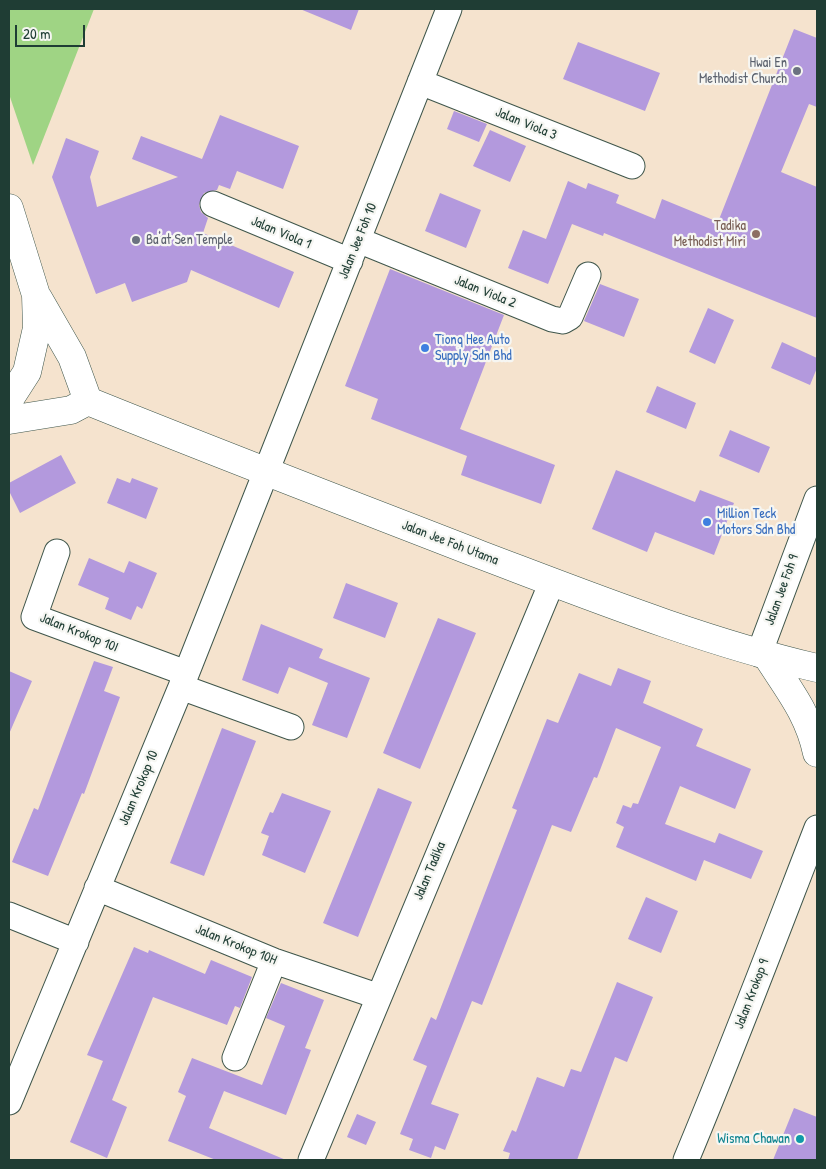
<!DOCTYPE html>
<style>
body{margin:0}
#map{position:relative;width:826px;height:1169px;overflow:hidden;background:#f5e3ce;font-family:"Patrick Hand",sans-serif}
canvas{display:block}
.frame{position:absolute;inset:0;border:10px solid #1f3d34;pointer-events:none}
.scale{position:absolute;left:15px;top:25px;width:70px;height:22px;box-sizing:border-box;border:2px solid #1f3d34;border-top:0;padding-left:6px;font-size:15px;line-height:18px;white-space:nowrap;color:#1f3d34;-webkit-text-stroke:4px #f6f6f2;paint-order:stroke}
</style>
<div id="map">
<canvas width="826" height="1169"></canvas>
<div class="frame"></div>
<div class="scale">20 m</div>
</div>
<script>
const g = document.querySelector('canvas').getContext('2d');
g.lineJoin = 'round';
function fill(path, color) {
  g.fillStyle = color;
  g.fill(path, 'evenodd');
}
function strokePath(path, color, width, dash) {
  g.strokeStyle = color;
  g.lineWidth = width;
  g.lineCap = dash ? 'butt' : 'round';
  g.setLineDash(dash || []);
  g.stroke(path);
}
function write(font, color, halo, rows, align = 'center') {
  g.font = font + ' "Patrick Hand",sans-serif';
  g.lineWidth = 4.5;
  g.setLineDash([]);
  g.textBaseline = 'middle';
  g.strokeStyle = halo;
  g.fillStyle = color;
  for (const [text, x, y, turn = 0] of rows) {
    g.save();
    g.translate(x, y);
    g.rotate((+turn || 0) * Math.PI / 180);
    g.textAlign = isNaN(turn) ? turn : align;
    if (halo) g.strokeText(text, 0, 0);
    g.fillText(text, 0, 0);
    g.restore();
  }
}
const green = new Path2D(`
 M 9,9 L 94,9 L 33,165 L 9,94 Z`);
const building = new Path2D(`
 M 300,9 L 359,9 L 351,30 Z
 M 794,29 L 817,38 L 817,107 L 809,104 L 781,172 L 817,187 L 817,318 L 604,233 L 603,236 L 572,224 L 548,284 L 508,268 L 523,230 L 546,239 L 568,181 L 586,189 L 588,183 L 619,195 L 616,203 L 655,219 L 662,199 L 718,222 Z
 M 578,42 L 660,73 L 645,111 L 563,79 Z
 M 454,111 L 487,124 L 479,142 L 447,129 Z
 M 220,115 L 299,146 L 283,189 L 237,171 L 230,189 L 219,185 L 217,190 L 204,193 L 199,205 L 201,212 L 208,218 L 203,233 L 294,272 L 279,308 L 191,270 L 187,282 L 132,302 L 125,283 L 96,294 L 52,177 L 66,138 L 99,151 L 90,177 L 97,207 L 178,177 L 132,159 L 141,136 L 202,159 Z
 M 490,130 L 526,146 L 510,182 L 473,166 Z
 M 440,193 L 481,210 L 466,248 L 425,231 Z
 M 390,269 L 504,315 L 460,429 L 555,465 L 541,504 L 461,475 L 467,456 L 371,419 L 378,399 L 345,386 Z
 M 600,284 L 639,299 L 624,337 L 584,321 Z
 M 708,308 L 734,320 L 715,364 L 689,352 Z
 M 782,342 L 817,358 L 817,368 L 810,385 L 771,368 Z
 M 657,386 L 696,403 L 686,429 L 646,412 Z
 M 730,430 L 770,447 L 759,473 L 719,456 Z
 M 61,455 L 76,483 L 20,513 L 9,491 L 9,483 Z
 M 616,470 L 695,502 L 700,490 L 734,503 L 714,555 L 655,532 L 647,552 L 592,529 Z
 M 117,478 L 130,483 L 132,478 L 158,488 L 146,519 L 107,503 Z
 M 89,558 L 124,573 L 129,561 L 157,573 L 142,609 L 137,606 L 131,620 L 105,609 L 109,598 L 78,585 Z
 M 346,583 L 398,603 L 385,638 L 333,618 Z
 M 438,618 L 476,633 L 420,769 L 383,753 Z
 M 261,624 L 323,649 L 319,658 L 370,678 L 347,738 L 312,725 L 328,683 L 289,667 L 278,694 L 242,680 Z
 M 94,661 L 113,667 L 104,691 L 120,697 L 84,794 L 82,793 L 48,876 L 12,862 L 34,808 L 38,810 Z
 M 618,668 L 651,681 L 643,703 L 703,729 L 696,746 L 751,769 L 735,809 L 680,786 L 665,824 L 715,843 L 719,833 L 763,851 L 751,879 L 704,860 L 696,881 L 616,847 L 624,827 L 616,823 L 623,805 L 631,808 L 633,803 L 638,804 L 661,747 L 616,728 L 597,778 L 594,777 L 571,832 L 552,825 L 482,1005 L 472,1001 L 431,1104 L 459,1114 L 445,1150 L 435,1146 L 431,1158 L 409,1150 L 413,1139 L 400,1134 L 427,1066 L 413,1060 L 431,1017 L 436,1020 L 517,810 L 512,808 L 547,719 L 558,723 L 579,673 L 611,686 Z
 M 9,671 L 32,681 L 9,734 Z
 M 222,728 L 256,741 L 204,876 L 170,863 Z
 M 378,788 L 412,802 L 358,937 L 323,923 Z
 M 282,793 L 331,811 L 305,873 L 262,855 L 269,836 L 261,833 L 270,812 L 273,813 Z
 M 646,897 L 678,911 L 661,953 L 628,939 Z
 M 134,947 L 148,953 L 149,950 L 205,974 L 211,960 L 252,977 L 240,1008 L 235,1006 L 227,1025 L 153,997 L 112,1100 L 127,1107 L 107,1158 L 70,1142 L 103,1061 L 87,1055 Z
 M 617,982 L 653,997 L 627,1062 L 615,1057 L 577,1160 L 508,1160 L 510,1153 L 503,1151 L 512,1130 L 516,1132 L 537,1077 L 564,1087 L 571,1069 L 581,1072 Z
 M 281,983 L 324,1000 L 305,1048 L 311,1050 L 286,1115 L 224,1091 L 209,1128 L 286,1160 L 216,1160 L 168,1141 L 186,1096 L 178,1092 L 192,1058 L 262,1085 L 285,1026 L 266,1018 Z
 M 794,1108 L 817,1117 L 817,1160 L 773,1160 Z
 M 357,1114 L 376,1122 L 366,1145 L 347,1137 Z`);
const street = new Path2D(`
 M 420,82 L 632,166
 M 213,204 L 350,261
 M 358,240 L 552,319 L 563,321 L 570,317 L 588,275
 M 57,552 L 34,617 L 186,673
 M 759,654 L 817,499
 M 181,687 L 291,727
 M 97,888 L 274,961 L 377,996
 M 9,915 L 76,942
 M 235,1058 L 274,961
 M 9,1102 L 181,687 L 449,9
 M 311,1160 L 552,582
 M 686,1160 C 732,1050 774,939 817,828`);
const secondary = new Path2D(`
 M 9,208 L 36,295 L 37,328 L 27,372 L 9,400
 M 38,298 L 72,357 L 88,401
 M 88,401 C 219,454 350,504 481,555 C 592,597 702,641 817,668
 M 9,420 L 71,410 L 88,401
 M 767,656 C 788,689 809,714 817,753`);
const markers = [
 [797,71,5,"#6b7280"],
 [756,234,5,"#8d6e63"],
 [136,240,5,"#6b7280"],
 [425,348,5,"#3f7fe0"],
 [707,522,5,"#3f7fe0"],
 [800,1139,5,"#0f9aa8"]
];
const worshipNames = [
 ["Hwai En",787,63],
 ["Methodist Church",787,79],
 ["Ba'at Sen Temple",146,240,"left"]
];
const streetNames = [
 ["Jalan Viola 3",526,124,22],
 ["Jalan Viola 1",281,233,23],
 ["Jalan Jee Foh 10",358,241,-68],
 ["Jalan Viola 2",485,292,22],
 ["Jalan Jee Foh Utama",450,543,21],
 ["Jalan Jee Foh 9",782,590,-70],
 ["Jalan Krokop 10I",79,633,22],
 ["Jalan Krokop 10",139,788,-67],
 ["Jalan Tadika",430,871,-67],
 ["Jalan Krokop 10H",236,945,22],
 ["Jalan Krokop 9",752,994,-69]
];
const educationNames = [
 ["Tadika",746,226],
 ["Methodist Miri",746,242]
];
const shopNames = [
 ["Tiong Hee Auto",435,340],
 ["Supply Sdn Bhd",435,356],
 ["Million Teck",717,514],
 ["Motors Sdn Bhd",717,530]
];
const cultureNames = [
 ["Wisma Chawan",790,1139]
];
fill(green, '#9fd484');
fill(building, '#b399dd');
strokePath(street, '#3f564b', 27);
strokePath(secondary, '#3f564b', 29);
strokePath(street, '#fff', 25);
strokePath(secondary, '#fff', 28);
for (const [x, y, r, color] of markers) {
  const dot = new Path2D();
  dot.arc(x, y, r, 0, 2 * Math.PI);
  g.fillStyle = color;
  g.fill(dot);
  strokePath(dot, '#f6f6f2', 2);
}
write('14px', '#5b616d', '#f6f6f2', worshipNames, 'right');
write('14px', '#1f3d34', '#f6f6f2', streetNames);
write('14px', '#785e54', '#f6f6f2', educationNames, 'right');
write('14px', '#366cbe', '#f6f6f2', shopNames, 'left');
write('14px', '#0d838f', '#f6f6f2', cultureNames, 'right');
</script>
